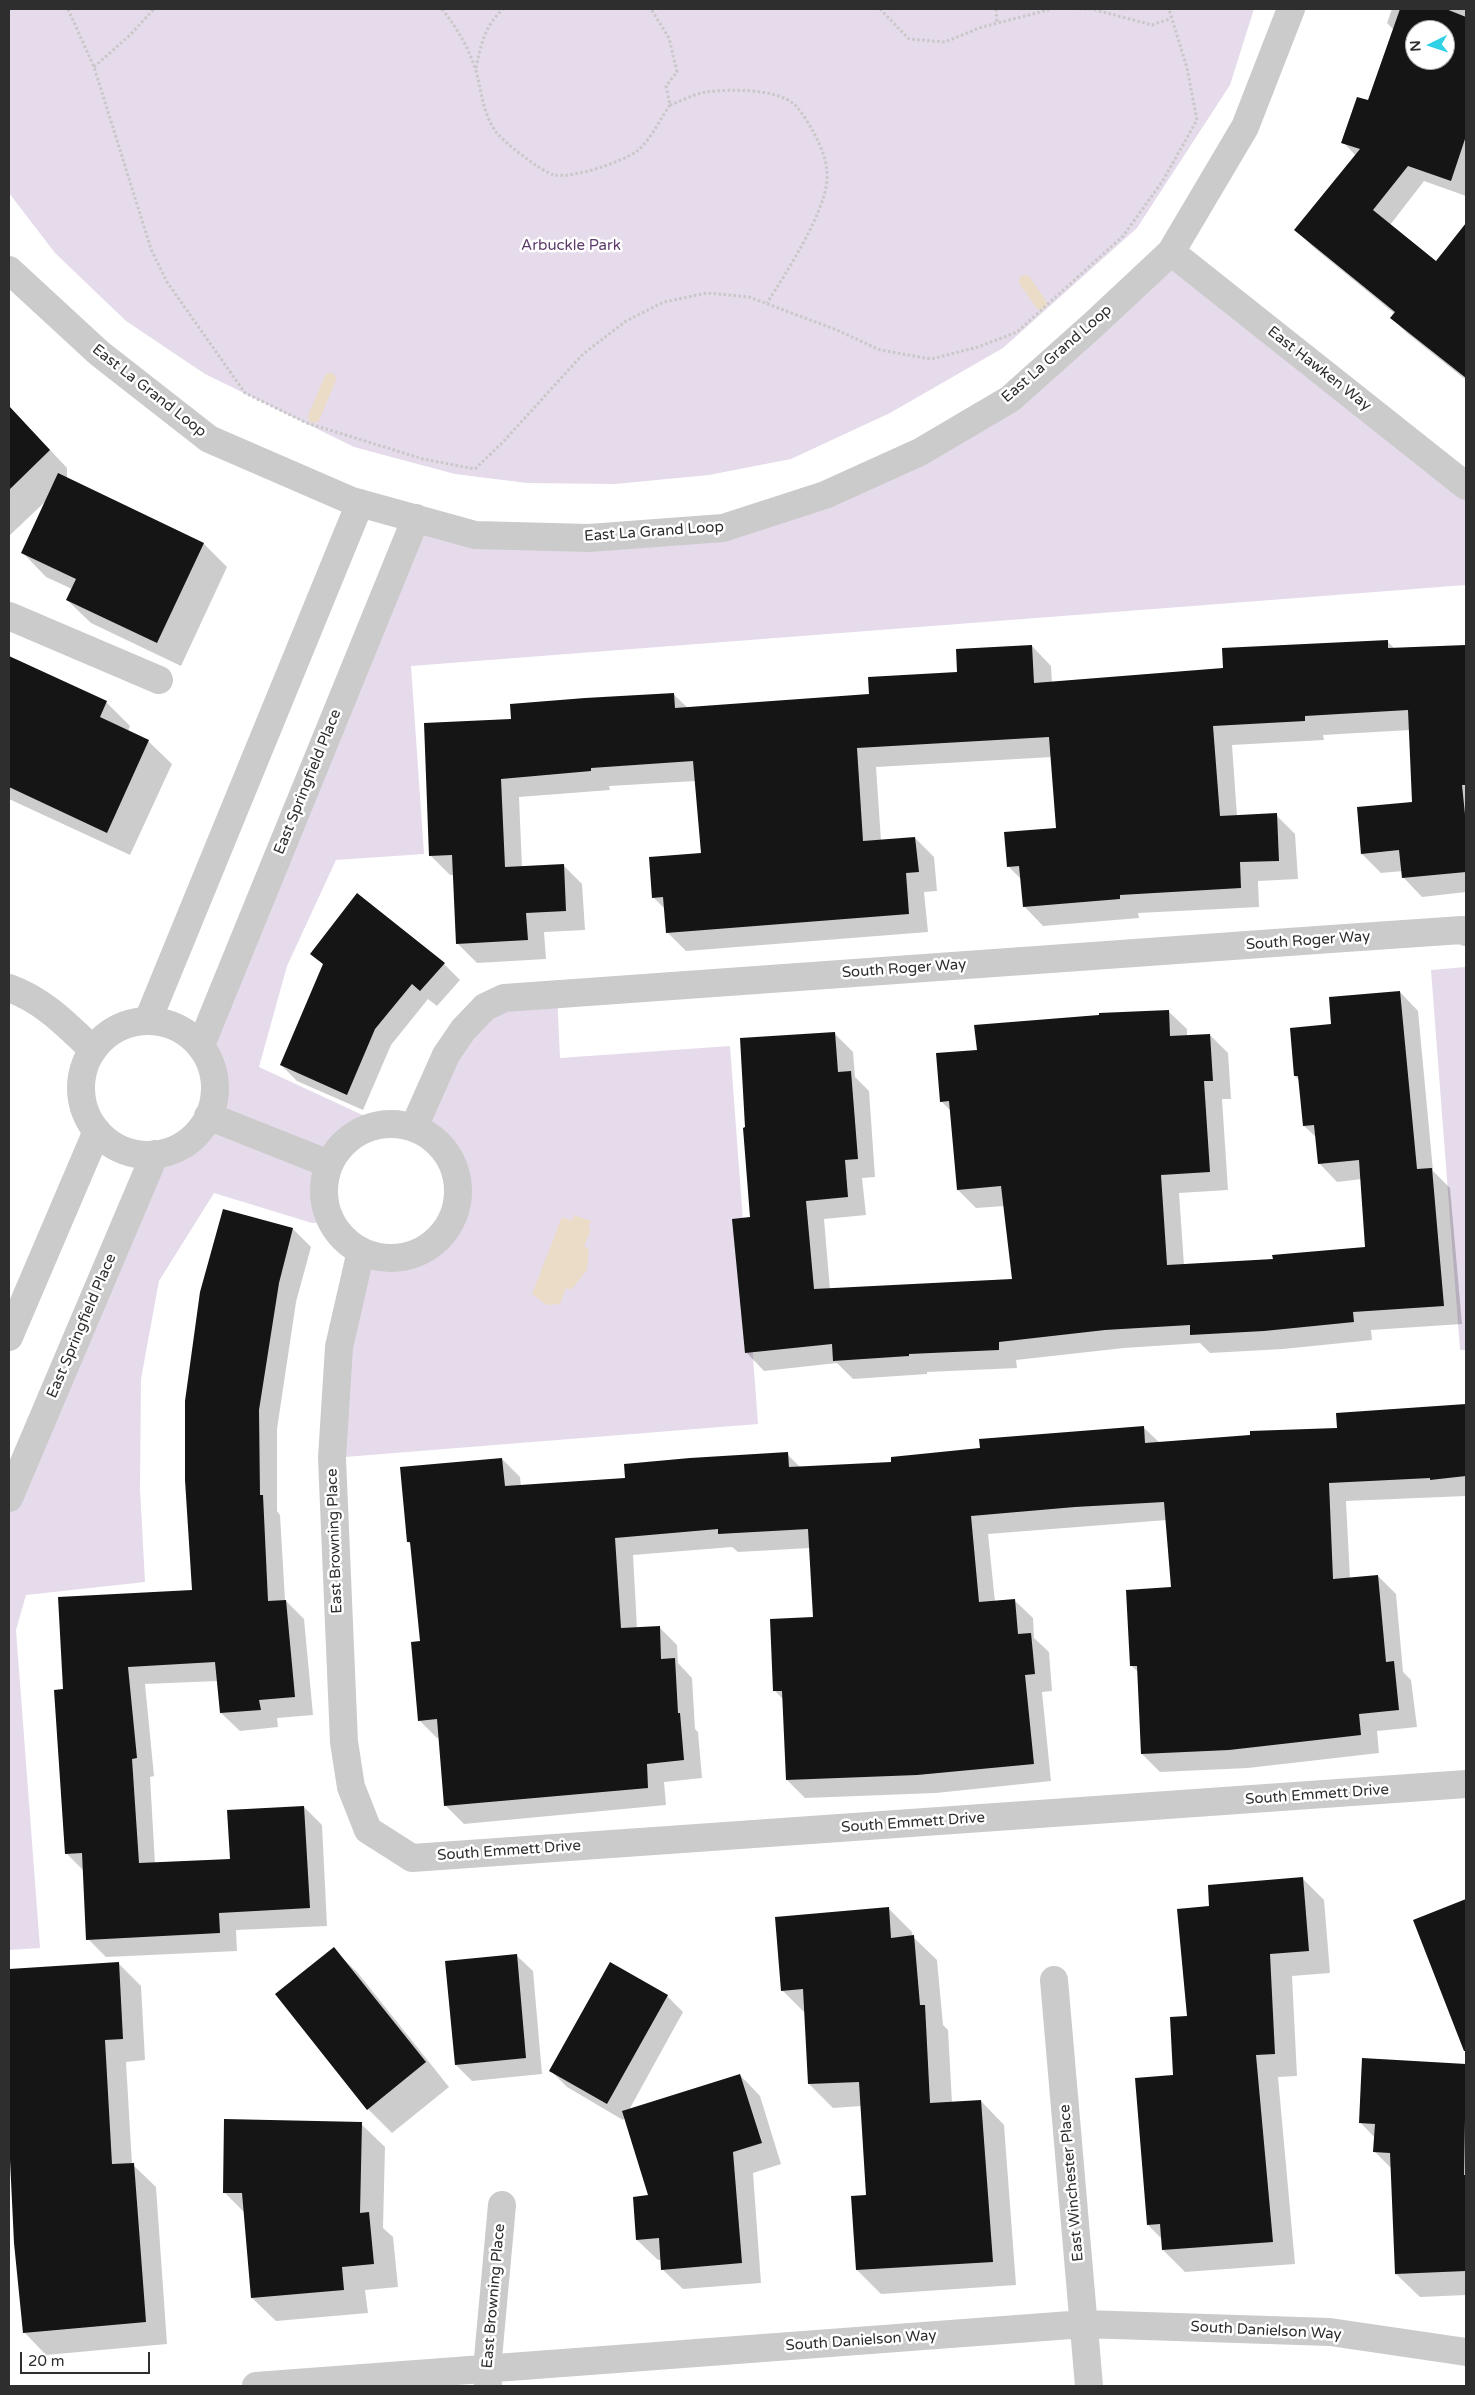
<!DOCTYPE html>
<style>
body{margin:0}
#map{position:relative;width:1475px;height:2395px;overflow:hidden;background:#fff;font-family:"Varela Round",sans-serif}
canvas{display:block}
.frame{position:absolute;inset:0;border:10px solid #2e2e2e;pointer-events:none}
.north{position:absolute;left:1405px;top:20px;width:50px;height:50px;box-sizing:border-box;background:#fff;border:1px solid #ababab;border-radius:50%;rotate:266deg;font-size:14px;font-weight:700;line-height:20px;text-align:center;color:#2e2e2e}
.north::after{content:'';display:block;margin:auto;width:18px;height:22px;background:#30d0e5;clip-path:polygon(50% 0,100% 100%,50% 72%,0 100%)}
.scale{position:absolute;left:20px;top:2352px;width:130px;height:22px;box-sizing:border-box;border:2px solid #2e2e2e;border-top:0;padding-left:6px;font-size:15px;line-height:18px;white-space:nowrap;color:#2e2e2e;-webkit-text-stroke:4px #fff;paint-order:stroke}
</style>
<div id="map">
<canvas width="1475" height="2395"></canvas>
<div class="frame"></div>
<div class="north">N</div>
<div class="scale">20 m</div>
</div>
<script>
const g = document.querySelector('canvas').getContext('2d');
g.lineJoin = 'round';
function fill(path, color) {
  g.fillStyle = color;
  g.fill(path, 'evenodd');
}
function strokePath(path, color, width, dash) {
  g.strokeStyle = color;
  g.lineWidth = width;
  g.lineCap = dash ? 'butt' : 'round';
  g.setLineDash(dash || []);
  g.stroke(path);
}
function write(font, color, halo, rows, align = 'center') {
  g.font = font + ' "Varela Round",sans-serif';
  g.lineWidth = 5;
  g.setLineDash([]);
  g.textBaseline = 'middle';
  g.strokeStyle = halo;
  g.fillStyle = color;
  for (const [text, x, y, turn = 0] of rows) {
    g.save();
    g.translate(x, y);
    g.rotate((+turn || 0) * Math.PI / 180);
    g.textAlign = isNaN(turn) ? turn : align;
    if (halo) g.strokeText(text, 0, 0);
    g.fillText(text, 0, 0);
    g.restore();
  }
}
const green = new Path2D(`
 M 9,9 L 1254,9 L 1230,85 L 1137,228 L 1003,348 L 890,413 L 791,459 L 709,475 L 615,484 L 527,483 L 455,474 L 354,447 L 205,374 L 126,321 L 55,253 L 9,193 Z
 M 1171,252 L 1466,486 L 1466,585 L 411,666 L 424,854 L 336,860 L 287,966 L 259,1067 L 382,1124 C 374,1126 366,1127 359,1131 C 325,1150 318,1189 333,1222 L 312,1223 L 214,1193 L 159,1281 L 141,1379 L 140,1489 L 145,1582 L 26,1595 L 16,1630 L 40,1948 L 9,1950 L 9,1498 L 167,1153 C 202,1137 225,1107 212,1066 C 210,1059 205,1052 201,1045 L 416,518 L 475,535 L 723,528 L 1010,399 Z
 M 1466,967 L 1466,1350 L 1460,1350 L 1431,970 Z
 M 557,993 L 560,1058 L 730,1046 L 758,1424 L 332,1458 L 368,1254 C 382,1257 395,1260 409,1256 C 473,1238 473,1153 414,1127 L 485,1007 Z`);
const water = new Path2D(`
 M 574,1215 L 591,1221 L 588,1228 L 591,1229 L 584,1247 L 589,1248 L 587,1270 L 571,1290 L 566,1288 L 560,1304 L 547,1305 L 532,1294 L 562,1217 L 572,1221 Z`);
const shadow = new Path2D(`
 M 1392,9 L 1466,9 L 1466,196 L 1424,181 L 1390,225 L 1436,263 L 1460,233 L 1466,238 L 1466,380 L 1408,334 L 1392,318 L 1395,314 L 1312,246 L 1296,230 L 1356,156 L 1343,142 L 1369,102 L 1394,30 L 1387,23 ZM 1415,30 L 1445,30 L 1445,60 L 1415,60 Z
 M 9,406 L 67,468 L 67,479 L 204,544 L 227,567 L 181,666 L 91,623 L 67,600 L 72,589 L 46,577 L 23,553 L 48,499 L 9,536 Z
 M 1387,641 L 1395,649 L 1466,646 L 1466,892 L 1422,897 L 1403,877 L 1403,871 L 1381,873 L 1362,854 L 1413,803 L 1410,730 L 1323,735 L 1324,740 L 1232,745 L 1237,816 L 1276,815 L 1295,834 L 1298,879 L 1258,881 L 1259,907 L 1138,913 L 1139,918 L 1043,926 L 1024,906 L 1022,880 L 1008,866 L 1057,829 L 1052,757 L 876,767 L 881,841 L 915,838 L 934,857 L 937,891 L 924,892 L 928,932 L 686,951 L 667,932 L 665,909 L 653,897 L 703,854 L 696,781 L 609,786 L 610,790 L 519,797 L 522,867 L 563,865 L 582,884 L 585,930 L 544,932 L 546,959 L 477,963 L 458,944 L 454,875 L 450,875 L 431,856 L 513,720 L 673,694 L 688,708 L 870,696 L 958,673 L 1032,646 L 1051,666 L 1052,683 L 1225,669 Z
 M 10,658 L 106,702 L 130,726 L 128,731 L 148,741 L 172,764 L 130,855 L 9,799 Z
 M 358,895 L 444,964 L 460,980 L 437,1006 L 428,999 L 391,1045 L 363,1110 L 297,1081 L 281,1065 L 324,965 L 312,954 Z
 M 1400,992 L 1418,1011 L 1433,1171 L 1450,1188 L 1462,1324 L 1371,1330 L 1372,1340 L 1283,1349 L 1210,1353 L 1200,1343 L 1124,1348 L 1016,1360 L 1017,1368 L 927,1372 L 927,1374 L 853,1379 L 837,1363 L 764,1371 L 746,1352 L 752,1219 L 834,1033 L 853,1052 L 855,1077 L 869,1091 L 875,1177 L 862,1178 L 866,1215 L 824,1219 L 830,1290 L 1013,1280 L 1005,1206 L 976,1208 L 958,1190 L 951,1111 L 941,1101 L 978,1051 L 1168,1011 L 1187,1029 L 1187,1036 L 1210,1035 L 1228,1053 L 1231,1099 L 1222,1099 L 1228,1190 L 1179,1193 L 1184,1265 L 1274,1260 L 1366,1248 L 1362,1179 L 1337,1182 L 1319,1163 L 1317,1138 L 1304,1126 L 1300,1081 L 1295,1076 L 1333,1026 Z
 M 224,1210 L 293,1229 L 311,1247 L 296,1302 L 277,1429 L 277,1511 L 280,1515 L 285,1600 L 304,1619 L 313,1715 L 277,1718 L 278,1727 L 240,1731 L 221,1713 L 218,1681 L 145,1684 L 154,1776 L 150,1777 L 155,1864 L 231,1860 L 304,1807 L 322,1825 L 327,1926 L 236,1930 L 237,1951 L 106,1957 L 88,1939 L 84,1871 L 66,1853 L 64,1690 L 193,1591 Z
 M 1466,1405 L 1466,1496 L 1346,1501 L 1350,1579 L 1378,1576 L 1396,1594 L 1403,1672 L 1411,1680 L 1417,1727 L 1377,1731 L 1379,1753 L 1248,1768 L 1160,1772 L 1142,1754 L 1139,1673 L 1132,1666 L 1172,1588 L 1167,1520 L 988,1534 L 995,1602 L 1014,1600 L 1033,1618 L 1034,1638 L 1049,1652 L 1052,1691 L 1042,1692 L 1051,1781 L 936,1793 L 805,1798 L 787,1780 L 784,1700 L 775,1691 L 814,1618 L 810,1548 L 738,1552 L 732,1547 L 633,1555 L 637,1628 L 659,1627 L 677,1645 L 678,1663 L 692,1678 L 695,1729 L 698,1732 L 702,1778 L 664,1782 L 666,1805 L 464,1824 L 446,1806 L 440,1738 L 437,1738 L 419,1720 L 422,1642 L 412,1545 L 408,1542 L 502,1459 L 520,1477 L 521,1486 L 626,1480 L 787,1454 L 801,1468 L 893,1463 L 1143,1427 L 1160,1443 L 1338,1429 L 1419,1410 Z
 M 1302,1878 L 1324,1900 L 1330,1973 L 1292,1976 L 1297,2076 L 1278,2077 L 1295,2264 L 1185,2272 L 1163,2250 L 1162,2239 L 1148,2225 L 1174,2076 L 1211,1907 Z
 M 1466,1901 L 1466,2041 L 1458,2033 L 1414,1921 Z
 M 888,1908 L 912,1932 L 913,1937 L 937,1960 L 943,2025 L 948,2030 L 952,2103 L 981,2101 L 1004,2125 L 1016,2285 L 881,2294 L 857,2270 L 853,2197 L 867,2196 L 861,2106 L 833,2108 L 809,2084 L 806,2014 L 782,1990 Z
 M 333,1949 L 357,1972 L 449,2087 L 392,2133 L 368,2109 L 277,1994 Z
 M 516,1955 L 533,1971 L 542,2074 L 472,2081 L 456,2065 Z
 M 119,1964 L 141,1986 L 145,2060 L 126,2062 L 132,2164 L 156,2187 L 167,2344 L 46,2355 L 24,2332 L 9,2139 L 9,1970 Z
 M 667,1996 L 683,2012 L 629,2110 L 740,2075 L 760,2096 L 781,2164 L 753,2173 L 761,2283 L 683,2289 L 662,2269 L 662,2260 L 658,2260 L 637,2240 L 650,2197 L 625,2117 L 623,2120 L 567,2087 L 551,2071 Z
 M 1363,2060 L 1466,2065 L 1466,2295 L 1420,2297 L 1396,2274 L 1392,2169 L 1374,2151 L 1375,2138 L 1360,2122 Z
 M 361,2124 L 385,2147 L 383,2228 L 393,2237 L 398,2287 L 365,2290 L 368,2313 L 276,2321 L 252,2298 L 245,2213 L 224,2192 Z`);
const stream = new Path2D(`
 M 1025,281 L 1041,304
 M 314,417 L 330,379`);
const building = new Path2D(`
 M 1400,9 L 1446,9 L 1466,17 L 1466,136 L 1451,181 L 1408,166 L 1373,210 L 1436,261 L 1466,223 L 1466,378 L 1390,318 L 1395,312 L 1294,230 L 1360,149 L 1341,143 L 1357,97 L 1368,100 ZM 1415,30 L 1445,30 L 1445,60 L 1415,60 Z
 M 9,406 L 50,450 L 9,490 Z
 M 58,473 L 204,543 L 157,643 L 66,600 L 76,579 L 21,553 Z
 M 1388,640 L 1388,648 L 1466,645 L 1466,785 L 1462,785 L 1466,824 L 1466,872 L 1402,878 L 1399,850 L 1361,854 L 1357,807 L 1412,802 L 1408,710 L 1305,716 L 1305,721 L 1213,726 L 1220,816 L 1277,813 L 1279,861 L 1240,862 L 1241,888 L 1120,895 L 1120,899 L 1023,907 L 1019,866 L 1007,867 L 1004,832 L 1056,828 L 1049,737 L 857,748 L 863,841 L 915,837 L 919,872 L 906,873 L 909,914 L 666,933 L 663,897 L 652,898 L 649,857 L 701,853 L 693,761 L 591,768 L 591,771 L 501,779 L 505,867 L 564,864 L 566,911 L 526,913 L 528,940 L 456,944 L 452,855 L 429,856 L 424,723 L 511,719 L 510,704 L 585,698 L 674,693 L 675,708 L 869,694 L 868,677 L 957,672 L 956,649 L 1032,645 L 1034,683 L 1223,668 L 1222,648 Z
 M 9,656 L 107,701 L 100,717 L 149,740 L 107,833 L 9,787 Z
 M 357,893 L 445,963 L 420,991 L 412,984 L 375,1029 L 347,1095 L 280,1065 L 323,964 L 310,954 Z
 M 1400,991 L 1417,1169 L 1432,1168 L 1444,1306 L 1353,1312 L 1354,1322 L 1264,1331 L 1190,1335 L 1190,1325 L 1105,1330 L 999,1342 L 999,1350 L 909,1354 L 909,1356 L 833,1361 L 832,1344 L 745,1353 L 732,1219 L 750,1217 L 743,1128 L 745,1127 L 740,1038 L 835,1032 L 838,1072 L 851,1071 L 858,1159 L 845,1160 L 848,1197 L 806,1201 L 814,1289 L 1012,1279 L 1001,1186 L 957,1190 L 949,1101 L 940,1102 L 936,1053 L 977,1050 L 974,1025 L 1099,1015 L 1099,1013 L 1169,1010 L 1170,1036 L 1210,1034 L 1213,1081 L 1204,1081 L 1210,1172 L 1161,1175 L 1167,1265 L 1273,1259 L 1272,1255 L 1365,1247 L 1359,1160 L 1318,1164 L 1314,1125 L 1303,1126 L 1298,1076 L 1294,1076 L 1290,1028 L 1331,1024 L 1329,997 Z
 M 223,1209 L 293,1228 L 279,1283 L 259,1410 L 260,1495 L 263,1495 L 268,1601 L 286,1600 L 295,1697 L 259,1700 L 261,1710 L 220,1713 L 215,1662 L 128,1667 L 137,1758 L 132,1759 L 139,1863 L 230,1859 L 227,1810 L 304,1806 L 310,1908 L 219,1913 L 220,1933 L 86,1940 L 82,1853 L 65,1854 L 54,1690 L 63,1689 L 58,1597 L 192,1590 L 185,1480 L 185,1401 L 200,1292 Z
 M 1466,1404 L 1466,1476 L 1430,1480 L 1430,1478 L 1329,1483 L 1333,1579 L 1378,1575 L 1386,1662 L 1394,1661 L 1399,1710 L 1359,1714 L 1361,1735 L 1229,1750 L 1141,1754 L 1137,1666 L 1130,1666 L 1126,1590 L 1171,1587 L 1164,1502 L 1075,1507 L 971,1516 L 979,1602 L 1015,1599 L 1018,1634 L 1031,1633 L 1035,1674 L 1025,1675 L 1034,1764 L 917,1775 L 786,1780 L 782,1691 L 773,1691 L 770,1619 L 813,1617 L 808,1529 L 718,1534 L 718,1529 L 615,1538 L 621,1628 L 660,1626 L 661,1659 L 675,1658 L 678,1713 L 680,1713 L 684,1760 L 647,1764 L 648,1788 L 444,1806 L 437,1719 L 418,1721 L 411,1642 L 420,1641 L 410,1542 L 407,1542 L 400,1467 L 502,1458 L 505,1486 L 625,1478 L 624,1464 L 690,1458 L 788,1452 L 789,1467 L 891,1462 L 891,1457 L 980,1448 L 979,1439 L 1144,1426 L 1145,1443 L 1250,1435 L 1250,1431 L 1337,1428 L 1336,1413 Z
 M 1303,1877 L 1309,1951 L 1270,1954 L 1275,2054 L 1256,2055 L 1273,2242 L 1162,2250 L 1160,2224 L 1147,2225 L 1135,2078 L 1173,2075 L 1170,2017 L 1187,2016 L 1177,1909 L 1209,1906 L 1208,1885 Z
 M 1466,1899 L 1466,2051 L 1464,2051 L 1413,1920 Z
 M 889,1907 L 891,1938 L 914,1935 L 920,2005 L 925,2005 L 930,2103 L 981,2100 L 993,2262 L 856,2270 L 851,2196 L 866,2195 L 859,2082 L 808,2084 L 803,1989 L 781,1991 L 775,1917 Z
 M 334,1947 L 426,2062 L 367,2110 L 275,1994 Z
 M 517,1954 L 526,2058 L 455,2065 L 445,1961 Z
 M 119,1962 L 123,2039 L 105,2040 L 112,2164 L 134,2163 L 146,2322 L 23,2333 L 14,2243 L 9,2139 L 9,1969 Z
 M 610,1962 L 668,1995 L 607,2104 L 549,2071 Z
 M 1362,2058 L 1466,2064 L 1464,2175 L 1466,2175 L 1466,2271 L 1395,2274 L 1390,2153 L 1373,2152 L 1375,2124 L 1359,2123 Z
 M 740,2074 L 762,2143 L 733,2152 L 742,2263 L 661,2270 L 659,2238 L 636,2240 L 633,2197 L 648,2195 L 622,2111 Z
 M 224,2119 L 362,2122 L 360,2213 L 369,2212 L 374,2264 L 342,2267 L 344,2290 L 251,2298 L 242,2193 L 223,2193 Z`);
const path = new Path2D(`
 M 68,9 L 94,67 L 151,249 L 167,282 L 245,393 L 307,423 L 423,459 L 475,469 L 503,442 L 583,354 L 626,321 L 664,302 L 707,293 L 749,297 L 837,330 L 880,350 L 931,359 L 978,347 L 1017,332 L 1123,236 L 1162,182 L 1197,120 L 1187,68 L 1169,9
 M 442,9 C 456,27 468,46 475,68 C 482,89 481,108 494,129 C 500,140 542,172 554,175 C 574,178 620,163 637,151 C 651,140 660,119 670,105 L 666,86 L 677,72 L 669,38 L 651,9
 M 880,9 L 909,39 L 945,42 L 982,27 L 1052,9
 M 996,9 L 997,23
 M 1079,9 L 1092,9 L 1152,25 L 1170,19
 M 94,67 L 130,35 L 154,9
 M 476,68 C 481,44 485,26 503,9
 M 670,105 C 681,101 694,94 706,92 C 728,89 777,88 795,105 C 802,112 809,124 814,133 C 822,149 828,162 827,180 C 824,215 786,273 767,303`);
const minor = new Path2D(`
 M 1171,252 L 1466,486
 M 9,270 L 99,353 L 209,439 L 352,501 L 475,535 L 589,538 L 723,528 L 825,495 L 920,452 L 1010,399 L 1093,325 L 1171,252 L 1245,127 L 1291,9
 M 9,616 L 159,680
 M 9,988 C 43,1000 67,1025 93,1050
 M 148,1020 L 360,503
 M81 1088a67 67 0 1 1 134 0a67 67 0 1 1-134 0Z
 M 201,1045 L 416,518
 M 208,1116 L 329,1164
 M324 1191a67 67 0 1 1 134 0a67 67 0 1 1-134 0Z
 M 414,1127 L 446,1055 L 463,1030 L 485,1007 L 504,998 L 1331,939 L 1462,930 L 1466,932
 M 361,1251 L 339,1347 L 332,1458 L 344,1742 L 351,1787 L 368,1830 L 412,1858 L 1466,1784
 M 9,1337 L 97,1131
 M 9,1498 L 155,1154
 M 1054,1980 L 1089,2386
 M 256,2386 L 1084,2324 L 1330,2332 L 1466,2352
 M 488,2386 L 487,2369 L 502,2205`);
const parkNames = [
 ["Arbuckle Park",571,246]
];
const streetNames = [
 ["East La Grand Loop",1057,354,-41],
 ["East Hawken Way",1319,369,38],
 ["East La Grand Loop",149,391,38],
 ["East La Grand Loop",654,532,-4],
 ["East Springfield Place",308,782,-68],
 ["South Roger Way",1308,941,-4],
 ["South Roger Way",904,969,-4],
 ["East Springfield Place",82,1326,-67],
 ["East Browning Place",335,1541,-92],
 ["South Emmett Drive",1317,1795,-4],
 ["South Emmett Drive",913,1823,-4],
 ["South Emmett Drive",509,1851,-4],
 ["East Winchester Place",1072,2183,-95],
 ["East Browning Place",494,2296,-85],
 ["South Danielson Way",1266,2331,3],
 ["South Danielson Way",861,2341,-4]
];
fill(green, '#e6dbeb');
fill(water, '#ebdcc7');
fill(shadow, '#0003');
strokePath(stream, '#ebdcc7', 12);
fill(building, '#151515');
strokePath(path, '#c8c8c8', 3, [2.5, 2.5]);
strokePath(minor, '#cbcbcb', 28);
write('15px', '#5c3b69', '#fff', parkNames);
write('15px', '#2e2e2e', '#fff', streetNames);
</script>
